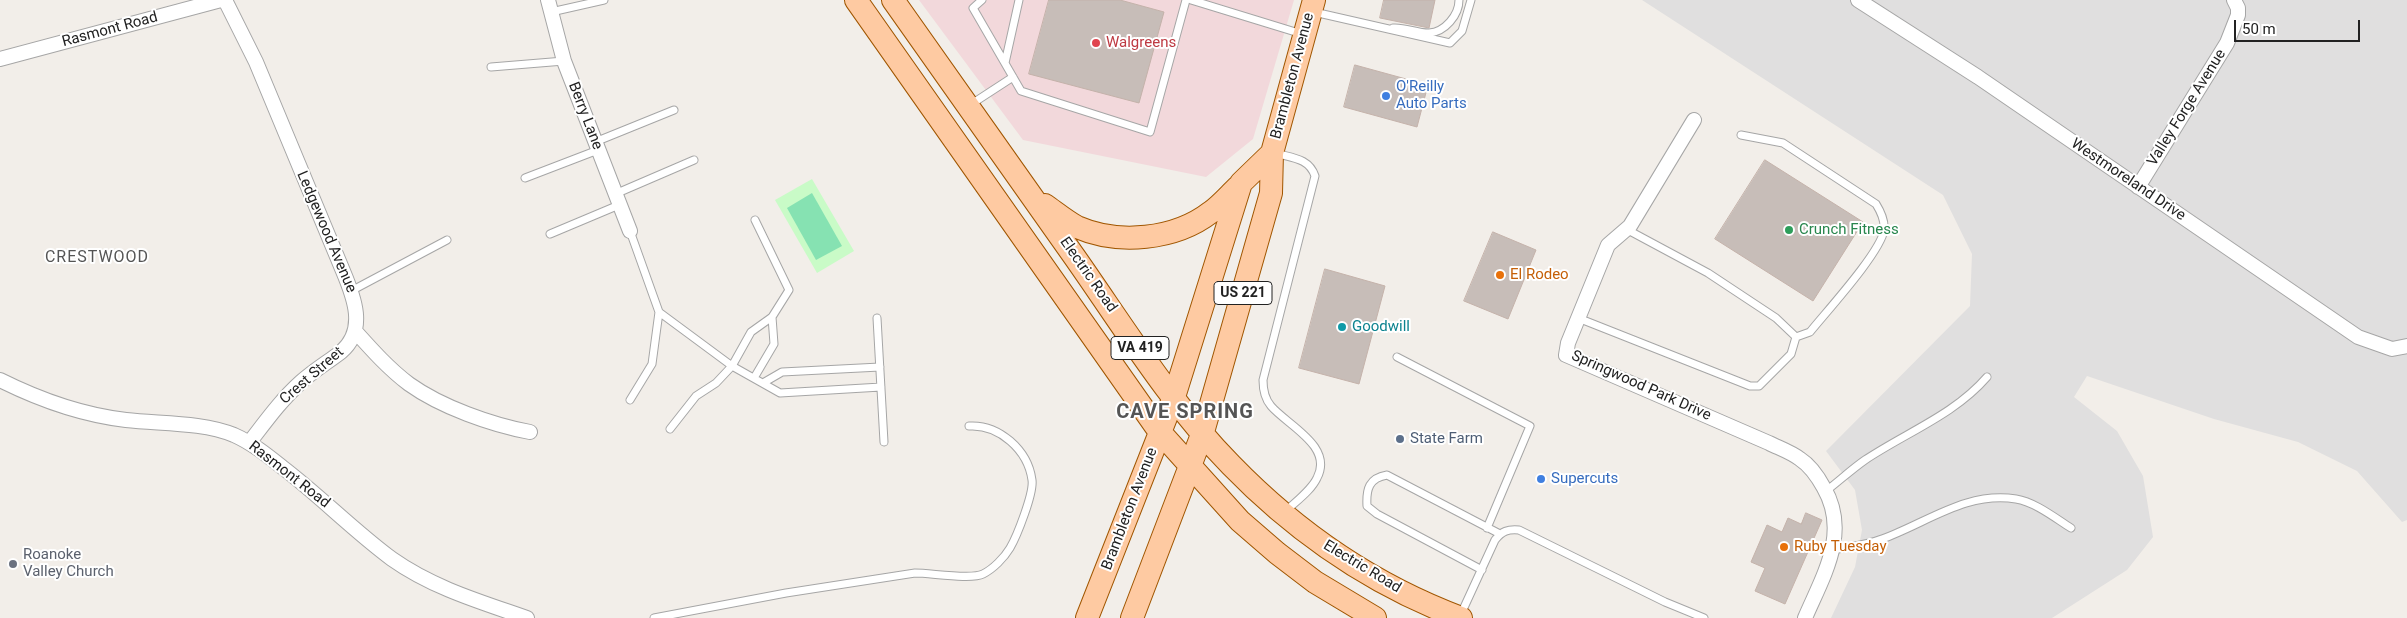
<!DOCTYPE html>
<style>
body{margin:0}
#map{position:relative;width:2407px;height:618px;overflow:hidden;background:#f2eee9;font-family:Roboto,sans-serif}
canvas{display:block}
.scale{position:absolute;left:2234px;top:20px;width:126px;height:22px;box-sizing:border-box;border:2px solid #222;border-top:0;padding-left:6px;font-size:15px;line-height:18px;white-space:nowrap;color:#222;-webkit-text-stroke:4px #fff;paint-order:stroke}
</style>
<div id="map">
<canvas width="2407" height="618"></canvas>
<div class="scale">50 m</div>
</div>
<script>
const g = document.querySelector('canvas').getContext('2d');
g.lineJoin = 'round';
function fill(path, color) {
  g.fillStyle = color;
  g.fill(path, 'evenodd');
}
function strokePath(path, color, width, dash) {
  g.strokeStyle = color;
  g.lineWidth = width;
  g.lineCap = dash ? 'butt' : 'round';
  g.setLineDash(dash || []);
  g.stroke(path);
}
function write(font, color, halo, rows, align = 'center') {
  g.font = font + ' Roboto,sans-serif';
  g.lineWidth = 4;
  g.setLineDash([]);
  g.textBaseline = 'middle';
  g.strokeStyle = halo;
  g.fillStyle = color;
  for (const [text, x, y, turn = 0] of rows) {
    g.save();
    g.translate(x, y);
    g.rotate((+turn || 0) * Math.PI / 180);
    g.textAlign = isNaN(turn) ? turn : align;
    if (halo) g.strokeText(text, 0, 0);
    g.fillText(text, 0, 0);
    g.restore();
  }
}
const residential = new Path2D(`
 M 1642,0 L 2407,0 L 2407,520 L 2402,522 L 2357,471 L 2298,442 L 2214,419 L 2087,376 L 2074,397 L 2117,431 L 2143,476 L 2153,537 L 2127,570 L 2052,618 L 1831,618 L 1855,567 L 1862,530 L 1855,490 L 1826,451 L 1970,306 L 1972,254 L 1943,195 Z`);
const commercial = new Path2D(`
 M 919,0 L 1294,0 L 1253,139 L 1206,177 L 1023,140 Z`);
const park = new Path2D(`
 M 812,179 L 854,251 L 817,273 L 775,200 Z`);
const pitch = new Path2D(`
 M 812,193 L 842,246 L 816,260 L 787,208 Z`);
const building = new Path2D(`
 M 1049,0 L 1120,0 L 1164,12 L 1139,103 L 1029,74 Z
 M 1384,0 L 1435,0 L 1429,28 L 1380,18 Z
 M 1355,65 L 1428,85 L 1417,127 L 1344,107 Z
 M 1765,160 L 1863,222 L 1813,301 L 1715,239 Z
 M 1493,232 L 1536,250 L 1508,319 L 1464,301 Z
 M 1325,269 L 1385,286 L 1359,384 L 1299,368 Z
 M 1806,513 L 1822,520 L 1785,604 L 1755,591 L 1765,568 L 1751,562 L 1767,525 L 1782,532 L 1788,518 L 1801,524 Z`);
const lane = new Path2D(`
 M 982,0 L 973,8 L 1021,91 L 1150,132 L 1186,0
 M 1191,0 L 1302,34
 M 551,12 L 604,0
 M 1314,12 L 1450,43 L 1462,31 L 1471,0
 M 1393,28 C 1405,27 1416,33 1429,33 C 1445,32 1459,15 1459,0
 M 1005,63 L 1019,0
 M 491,67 L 564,61
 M 970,105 L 1013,77
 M 1741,135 L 1783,143 L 1876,204 C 1881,212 1885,221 1884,230 C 1881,252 1826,312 1810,332 L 1796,337
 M 595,142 L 674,110
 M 1275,153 C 1292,158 1309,158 1315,176 L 1263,380 C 1263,389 1265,399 1271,406 C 1287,425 1334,446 1317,478 C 1311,491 1295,502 1285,512
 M 525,178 L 598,150
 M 615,194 L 694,160
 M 630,231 L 659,312 L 732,366 L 780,393 L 881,387
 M 550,234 L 619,205
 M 351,291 L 447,240
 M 877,318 L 884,442
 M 1578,318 L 1750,386 L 1759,386 L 1791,354 L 1796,337 L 1776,318 L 1708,273 L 1626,229
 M 1397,357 L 1530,426 L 1487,528
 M 754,378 L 774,344 L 772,317
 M 763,383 L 782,372 L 880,367
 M 630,400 L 652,364 L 659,312
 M 670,429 L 696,396 L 716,383 L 732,366 L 751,332 L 772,317 L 789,290 L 755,220
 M 1826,491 C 1839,481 1852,469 1865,460 C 1907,432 1954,415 1987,377
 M 1833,550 C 1849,547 1867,545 1882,539 C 1927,523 1966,491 2016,499 C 2035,502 2055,518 2071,528
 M 1482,570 L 1377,514 L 1367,506 C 1366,489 1369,478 1387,475 L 1500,534
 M 1461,614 L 1495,540 C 1502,531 1508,529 1519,530 L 1665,602 L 1704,618
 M 654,618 L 786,593 L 915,573 C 931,573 971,580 983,574 C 993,569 1004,558 1010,548 C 1017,536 1034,493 1032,480 C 1028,450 999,424 969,426`);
const street = new Path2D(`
 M 225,0 L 256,62 L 343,271 C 354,297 367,330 341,352 C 328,362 313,371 301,382 C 281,400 266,421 249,443
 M 548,0 L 564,61 L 630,231
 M 1858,0 L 1978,77 L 2358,337 L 2392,349 L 2407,346
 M 0,59 L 221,0
 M 1694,120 L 1630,226 L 1608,245 L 1568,343 L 1566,355 L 1769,443 C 1779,448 1791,452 1800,459 C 1811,466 1818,477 1824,488 C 1850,533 1823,576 1805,618
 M 2138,187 L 2227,43 L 2238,15 L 2238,8 L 2234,0
 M 355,331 C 372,350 389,369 409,384 C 441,407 492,425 530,432
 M 0,380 C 38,399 83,415 126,420 C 161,424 202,422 234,435 C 252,443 267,455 282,467 C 320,496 354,531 392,559 C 433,588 481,602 527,618`);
const primary = new Path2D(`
 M 856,0 L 1159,431 L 1240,521 L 1277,553 L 1315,582 L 1375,618
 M 893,0 C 954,86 1015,173 1076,259 C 1125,329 1171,404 1231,465 C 1296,532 1373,585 1461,618
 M 1045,205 C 1055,212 1066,221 1077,227 C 1118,245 1175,240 1211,212 C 1221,205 1230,194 1239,186
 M 1087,618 L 1174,397 L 1241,183 L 1272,153
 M 1132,618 L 1203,432 L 1271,193 L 1272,153 L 1314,0`);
const markers = [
 [1096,43,5,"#e0444e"],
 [1386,96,5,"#3f7fe0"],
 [1789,230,5,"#2e9e5b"],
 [1500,275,5,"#e8710a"],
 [1342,327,5,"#0f9aa8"],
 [1400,439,5,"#5c6f8a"],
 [1541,479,5,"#3f7fe0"],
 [1784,547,5,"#e8710a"],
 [13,564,5,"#6b7280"]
];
const shields = [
 [1243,293,58],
 [1140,348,58]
];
const shieldNames = [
 ["US 221",1243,293],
 ["VA 419",1140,348]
];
const streetNames = [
 ["Rasmont Road",110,30,-15],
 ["Brambleton Avenue",1293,76,-75],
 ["Valley Forge Avenue",2187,108,-58],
 ["Berry Lane",585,116,69],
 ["Westmoreland Drive",2128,180,34],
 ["Ledgewood Avenue",326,232,67],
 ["Electric Road",1088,275,55],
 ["Crest Street",312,376,-41],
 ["Springwood Park Drive",1641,386,24],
 ["Rasmont Road",289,475,38],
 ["Brambleton Avenue",1130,509,-69],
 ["Electric Road",1362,567,31]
];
const healthNames = [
 ["Walgreens",1106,43]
];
const shopNames = [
 ["O'Reilly",1396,87],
 ["Auto Parts",1396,104],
 ["Supercuts",1551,479]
];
const leisureNames = [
 ["Crunch Fitness",1799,230]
];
const foodNames = [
 ["El Rodeo",1510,275],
 ["Ruby Tuesday",1794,547]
];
const cultureNames = [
 ["Goodwill",1352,327]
];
const serviceNames = [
 ["State Farm",1410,439]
];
const worshipNames = [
 ["Roanoke",23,555],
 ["Valley Church",23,572]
];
const neighbourhoodNames = [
 ["CRESTWOOD",97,258]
];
const districtNames = [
 ["CAVE SPRING",1185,413]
];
fill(residential, '#e0dfdf');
fill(commercial, '#f2d8db');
fill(park, '#c9fbc7');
fill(pitch, '#86e2b2');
fill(building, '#c7bdb8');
strokePath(building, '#c4b2aa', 1);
strokePath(lane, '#a6a6a6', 9);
strokePath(street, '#a6a6a6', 16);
strokePath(primary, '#a05600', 24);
strokePath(lane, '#fff', 7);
strokePath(street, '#fff', 14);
strokePath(primary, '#fecaa2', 22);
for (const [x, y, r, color] of markers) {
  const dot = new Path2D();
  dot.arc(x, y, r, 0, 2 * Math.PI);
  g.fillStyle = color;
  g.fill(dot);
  strokePath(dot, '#fff', 2);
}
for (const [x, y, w] of shields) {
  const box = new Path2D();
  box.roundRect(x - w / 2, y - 11.5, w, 23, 4);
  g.fillStyle = '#fff';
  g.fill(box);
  strokePath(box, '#222', 1);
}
write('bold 14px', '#222', null, shieldNames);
write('15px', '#222', '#fff', streetNames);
write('15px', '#be3a42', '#fff', healthNames, 'left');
write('15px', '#366cbe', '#fff', shopNames, 'left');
write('15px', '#27864d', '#fff', leisureNames, 'left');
write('15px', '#c56008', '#fff', foodNames, 'left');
write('15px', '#0d838f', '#fff', cultureNames, 'left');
write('15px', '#4e5e75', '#fff', serviceNames, 'left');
write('15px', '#5b616d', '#fff', worshipNames, 'left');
g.letterSpacing = '1px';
write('16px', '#555', '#fff', neighbourhoodNames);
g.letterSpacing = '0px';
g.letterSpacing = '1px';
write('bold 20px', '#555', '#fff', districtNames);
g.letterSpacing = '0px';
</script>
